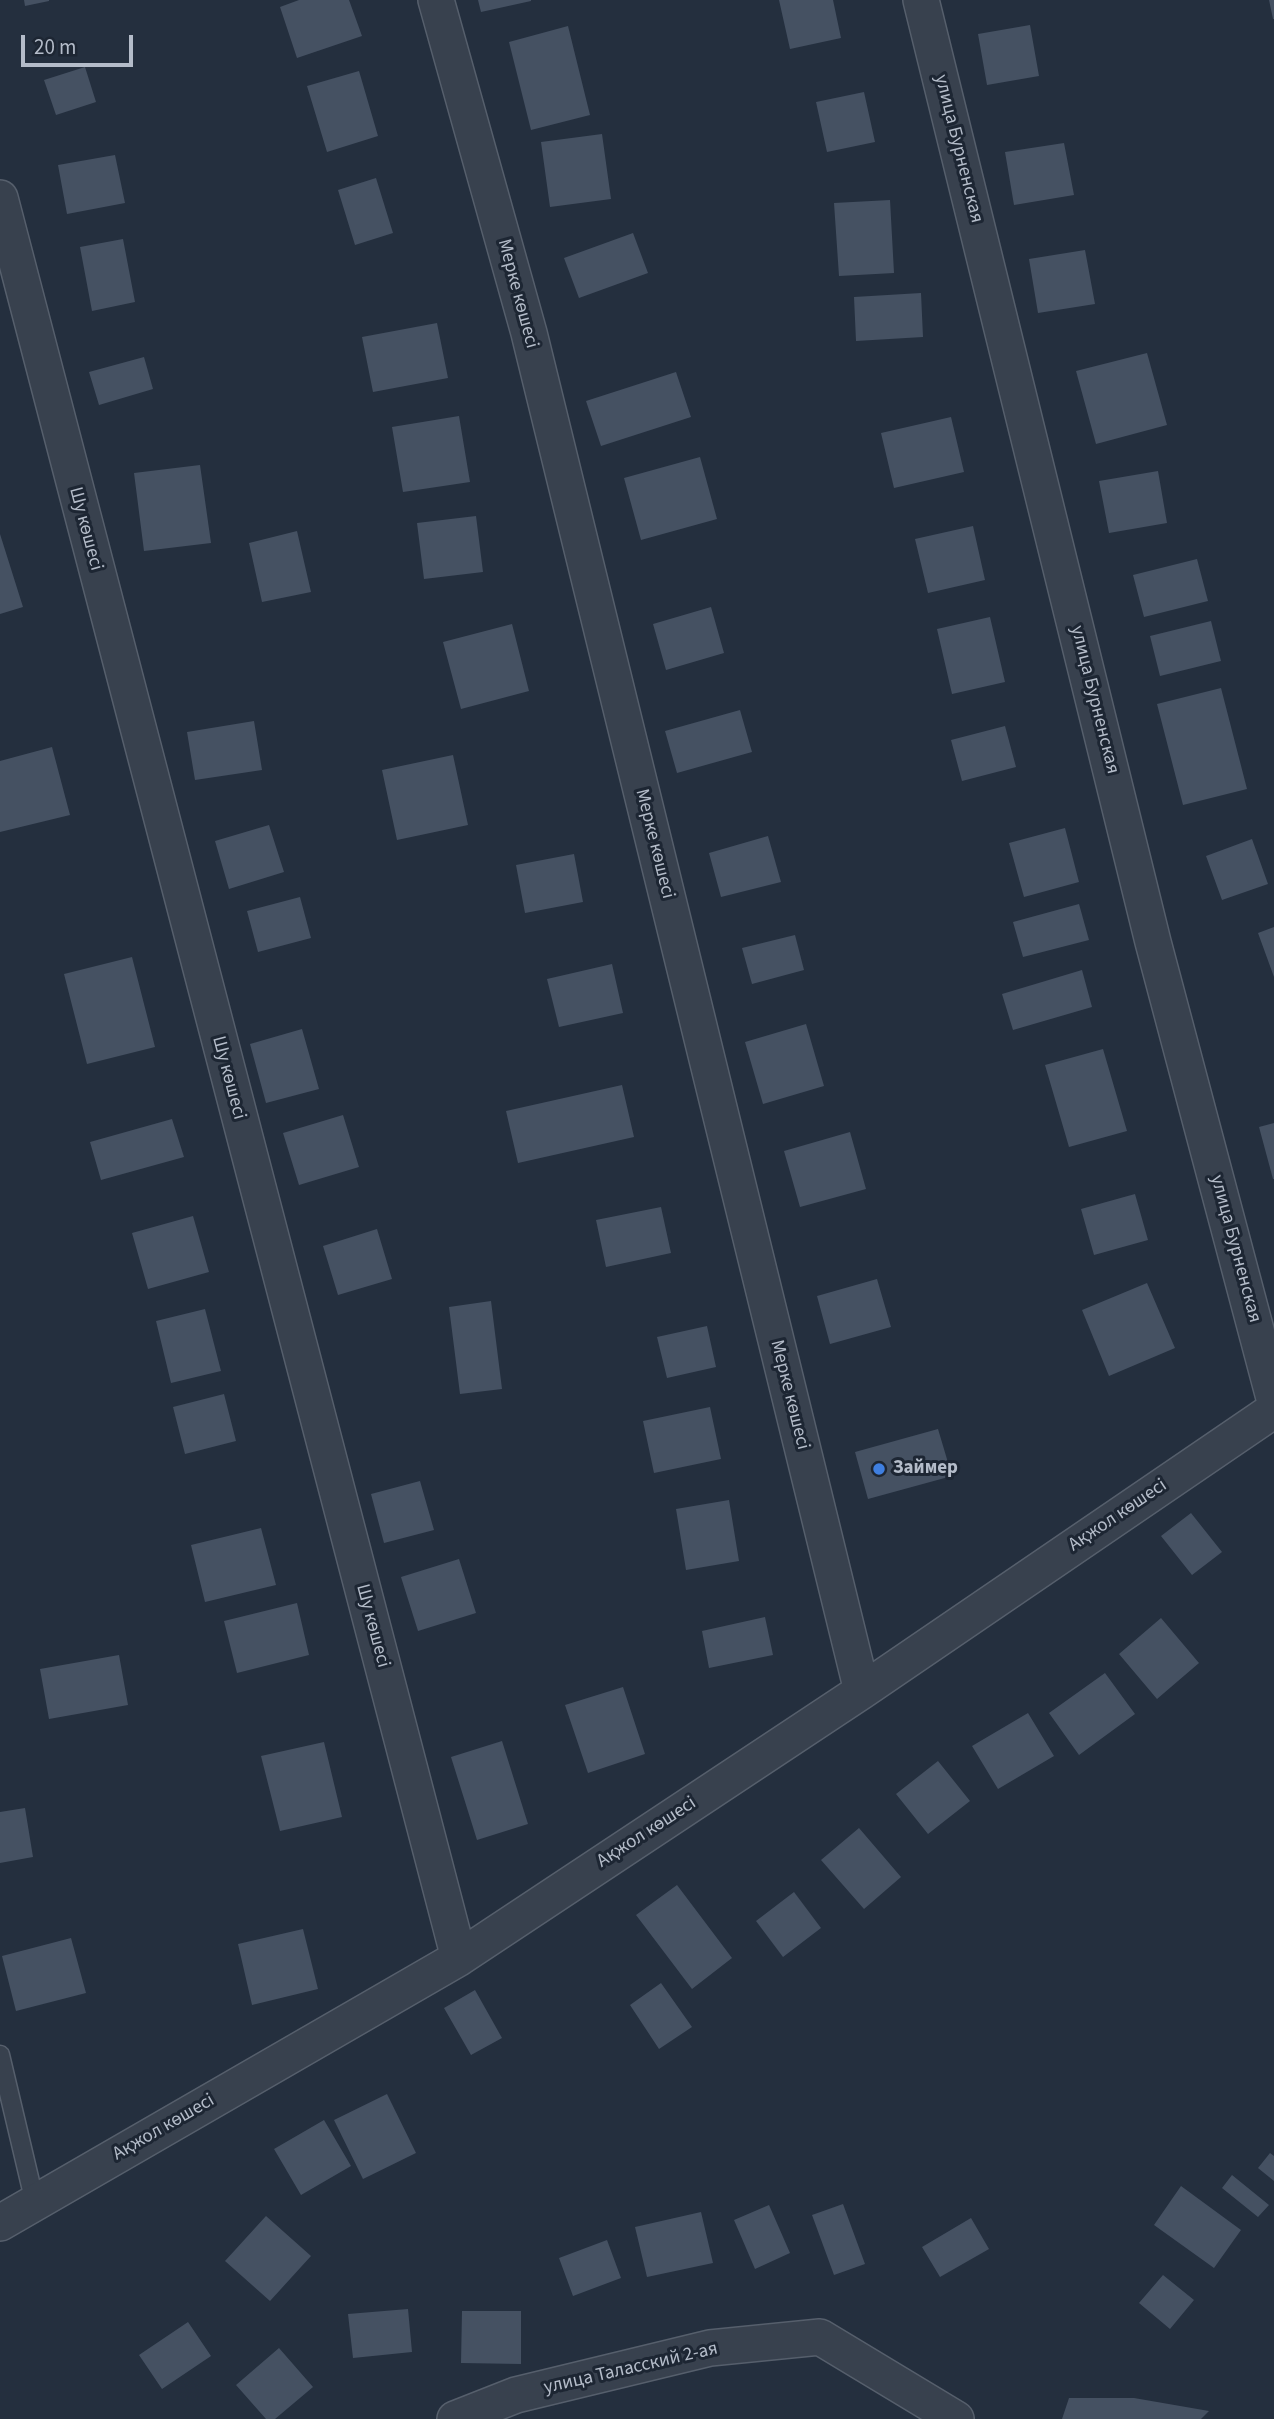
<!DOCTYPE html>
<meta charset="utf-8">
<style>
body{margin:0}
#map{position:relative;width:1274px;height:2419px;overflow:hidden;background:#242f3e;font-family:"Source Sans 3",sans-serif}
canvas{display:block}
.scale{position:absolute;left:21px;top:35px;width:112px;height:32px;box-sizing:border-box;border:4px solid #b4bcc9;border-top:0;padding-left:9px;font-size:21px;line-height:24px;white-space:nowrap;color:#b4bcc9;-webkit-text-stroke:5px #1d2633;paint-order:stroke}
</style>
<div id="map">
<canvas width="1274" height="2419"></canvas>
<div class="scale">20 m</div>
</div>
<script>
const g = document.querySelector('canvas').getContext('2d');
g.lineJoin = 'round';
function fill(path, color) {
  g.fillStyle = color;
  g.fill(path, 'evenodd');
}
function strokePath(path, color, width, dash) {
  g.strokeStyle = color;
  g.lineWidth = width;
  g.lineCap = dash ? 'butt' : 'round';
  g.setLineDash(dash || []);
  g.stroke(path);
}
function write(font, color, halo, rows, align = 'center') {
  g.font = font + ' "Source Sans 3",sans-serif';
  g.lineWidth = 6;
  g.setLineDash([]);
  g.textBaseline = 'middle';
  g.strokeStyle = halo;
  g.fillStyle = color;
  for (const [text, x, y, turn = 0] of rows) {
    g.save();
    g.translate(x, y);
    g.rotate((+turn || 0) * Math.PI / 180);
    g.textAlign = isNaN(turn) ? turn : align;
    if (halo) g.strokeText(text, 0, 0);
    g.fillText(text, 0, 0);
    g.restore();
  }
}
const building = new Path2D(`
 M 24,0 L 49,0 L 49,1 L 25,6 Z
 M 299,0 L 349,0 L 362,36 L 297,58 L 280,7 Z
 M 478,0 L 531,0 L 531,1 L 481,12 Z
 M 779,0 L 833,0 L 841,38 L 790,49 Z
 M 1269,0 L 1274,0 L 1274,19 L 1273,19 Z
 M 1030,25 L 1039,76 L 987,85 L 978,34 Z
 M 568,26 L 590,115 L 531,130 L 509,42 Z
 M 85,67 L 96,102 L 56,115 L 44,80 Z
 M 359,71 L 378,136 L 327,152 L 307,86 Z
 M 864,92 L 875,142 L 827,152 L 816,102 Z
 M 602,134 L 611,199 L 550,207 L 541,142 Z
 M 1064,143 L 1074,195 L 1014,205 L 1005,152 Z
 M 115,155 L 125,203 L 67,214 L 58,165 Z
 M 376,178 L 393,233 L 355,245 L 338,190 Z
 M 890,200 L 894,273 L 839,276 L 834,203 Z
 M 633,233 L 648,273 L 579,298 L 564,258 Z
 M 123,239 L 135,302 L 92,311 L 80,247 Z
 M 1085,250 L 1095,304 L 1038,313 L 1029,259 Z
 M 921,293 L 923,337 L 856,341 L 854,297 Z
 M 437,323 L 448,378 L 373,392 L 362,337 Z
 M 1147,353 L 1167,425 L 1096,444 L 1076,371 Z
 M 144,357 L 153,389 L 99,405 L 89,372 Z
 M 676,372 L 691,417 L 601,446 L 586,401 Z
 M 459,416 L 470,482 L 403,492 L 392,427 Z
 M 951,417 L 964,472 L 894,488 L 881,433 Z
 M 700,457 L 717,519 L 641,540 L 624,478 Z
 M 200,465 L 211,543 L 144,551 L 134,473 Z
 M 1158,471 L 1167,523 L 1109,533 L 1099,481 Z
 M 476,516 L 483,572 L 424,579 L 417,523 Z
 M 973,526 L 985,580 L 928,593 L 915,539 Z
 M 297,531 L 311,592 L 262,602 L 249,543 Z
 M 0,534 L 23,607 L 0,614 Z
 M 1197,559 L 1208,601 L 1144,617 L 1133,575 Z
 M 711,607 L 724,653 L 666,670 L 653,624 Z
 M 990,617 L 1005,682 L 952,694 L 937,629 Z
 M 1211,621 L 1221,661 L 1160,676 L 1150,636 Z
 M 512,624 L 529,691 L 461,709 L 443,642 Z
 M 1221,688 L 1247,789 L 1183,805 L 1157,704 Z
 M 740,710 L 752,752 L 677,773 L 665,731 Z
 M 254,721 L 262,770 L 195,780 L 187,732 Z
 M 1005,726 L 1016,767 L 962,781 L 951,740 Z
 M 52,747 L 70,815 L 0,832 L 0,761 Z
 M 453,755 L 468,825 L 397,840 L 382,770 Z
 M 269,825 L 284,872 L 229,889 L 215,841 Z
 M 1065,828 L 1079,882 L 1024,897 L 1009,843 Z
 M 768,836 L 781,882 L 721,897 L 709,853 Z
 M 1252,839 L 1268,884 L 1222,900 L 1206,856 Z
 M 574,854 L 583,902 L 525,913 L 516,865 Z
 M 300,897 L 311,938 L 258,952 L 247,911 Z
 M 1079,904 L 1089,940 L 1023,957 L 1013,922 Z
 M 1274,927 L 1274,977 L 1258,933 Z
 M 795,935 L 804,970 L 752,984 L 742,948 Z
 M 132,957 L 155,1047 L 87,1064 L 64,974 Z
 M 612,964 L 623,1013 L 559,1027 L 547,979 Z
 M 1082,970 L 1092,1007 L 1013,1030 L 1002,994 Z
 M 806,1024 L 824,1086 L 763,1104 L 745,1042 Z
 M 302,1029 L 319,1089 L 266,1103 L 250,1044 Z
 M 1103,1049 L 1127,1131 L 1069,1147 L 1045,1065 Z
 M 622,1085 L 634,1137 L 518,1163 L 506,1111 Z
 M 343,1115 L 359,1167 L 299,1185 L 283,1133 Z
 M 172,1119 L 184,1157 L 101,1180 L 90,1142 Z
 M 1274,1123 L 1274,1179 L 1273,1179 L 1259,1127 Z
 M 850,1132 L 866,1189 L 800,1207 L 784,1151 Z
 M 1135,1194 L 1148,1240 L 1094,1255 L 1081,1209 Z
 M 661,1207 L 671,1253 L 606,1267 L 596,1220 Z
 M 193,1216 L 209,1272 L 148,1289 L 132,1233 Z
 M 377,1229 L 392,1279 L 338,1295 L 323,1246 Z
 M 877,1279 L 891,1327 L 830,1344 L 817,1296 Z
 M 1147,1283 L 1175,1348 L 1109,1376 L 1082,1310 Z
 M 491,1301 L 502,1389 L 460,1394 L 449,1307 Z
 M 205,1309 L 221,1371 L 171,1383 L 156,1321 Z
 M 707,1326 L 716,1367 L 667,1378 L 657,1337 Z
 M 224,1394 L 236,1441 L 185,1454 L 173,1407 Z
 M 710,1407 L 721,1459 L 654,1473 L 643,1421 Z
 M 938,1429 L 952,1476 L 868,1499 L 855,1452 Z
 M 420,1481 L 434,1530 L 384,1543 L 371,1494 Z
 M 729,1500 L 739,1561 L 686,1570 L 676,1509 Z
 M 1191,1513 L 1222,1552 L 1192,1575 L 1161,1536 Z
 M 261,1528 L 276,1585 L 205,1602 L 191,1545 Z
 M 459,1559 L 476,1613 L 418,1631 L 401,1577 Z
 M 297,1603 L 309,1655 L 237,1673 L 224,1621 Z
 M 765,1617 L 773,1655 L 709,1668 L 702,1631 Z
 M 1161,1618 L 1199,1663 L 1157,1699 L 1119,1654 Z
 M 119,1655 L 128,1705 L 49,1719 L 40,1669 Z
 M 1105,1673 L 1135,1714 L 1079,1755 L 1049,1713 Z
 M 623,1687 L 645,1754 L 588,1773 L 565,1705 Z
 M 1028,1713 L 1054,1756 L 998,1789 L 972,1746 Z
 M 502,1741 L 528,1824 L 477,1840 L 451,1757 Z
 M 324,1742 L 342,1817 L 280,1831 L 261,1756 Z
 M 938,1761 L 970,1801 L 928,1834 L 896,1794 Z
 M 25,1808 L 33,1857 L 0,1863 L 0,1812 Z
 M 859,1828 L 901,1877 L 864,1909 L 821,1860 Z
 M 677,1885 L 732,1958 L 692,1989 L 636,1915 Z
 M 794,1892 L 821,1928 L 783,1957 L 756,1921 Z
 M 303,1929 L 318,1989 L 252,2005 L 238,1944 Z
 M 71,1938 L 86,1993 L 16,2011 L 2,1956 Z
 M 661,1983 L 692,2027 L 659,2049 L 630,2005 Z
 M 475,1990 L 502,2038 L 471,2055 L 444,2008 Z
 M 387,2094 L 416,2153 L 363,2179 L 334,2120 Z
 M 324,2120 L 351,2166 L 301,2195 L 274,2149 Z
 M 1270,2153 L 1274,2156 L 1274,2181 L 1258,2168 Z
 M 1232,2175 L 1269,2205 L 1258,2217 L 1222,2188 Z
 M 1181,2186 L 1241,2230 L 1214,2268 L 1154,2225 Z
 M 843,2204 L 865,2264 L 834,2275 L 812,2215 Z
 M 769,2205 L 790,2253 L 755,2269 L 734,2220 Z
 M 701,2212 L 713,2263 L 647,2277 L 635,2227 Z
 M 266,2216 L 311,2256 L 270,2301 L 225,2261 Z
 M 971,2218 L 989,2249 L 940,2277 L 922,2247 Z
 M 607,2240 L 621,2278 L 573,2296 L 559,2258 Z
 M 1163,2275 L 1194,2300 L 1170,2329 L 1139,2303 Z
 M 408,2309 L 412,2352 L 353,2358 L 348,2314 Z
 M 462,2311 L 521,2311 L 521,2364 L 461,2363 Z
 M 188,2322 L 211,2356 L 162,2389 L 139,2355 Z
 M 279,2348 L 313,2387 L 275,2419 L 266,2419 L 236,2385 Z
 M 1069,2398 L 1134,2398 L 1209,2411 L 1201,2419 L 1062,2419 Z`);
const lane = new Path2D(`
 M 0,2055 L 35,2203`);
const street = new Path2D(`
 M 436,0 L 529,333 L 862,1691
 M 921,0 L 1153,942 L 1274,1398
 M 0,198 L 459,1958
 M 0,2223 L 459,1958 L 862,1691 L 1274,1410
 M 455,2419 L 516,2395 L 710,2348 L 820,2337 L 956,2419`);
const markers = [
 [879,1469,7,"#3f7fe0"]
];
const streetNames = [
 ["улица Бурненская",958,149,76],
 ["Мерке көшесі",517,294,75],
 ["Шу көшесі",85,529,75],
 ["улица Бурненская",1094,700,76],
 ["Мерке көшесі",654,844,76],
 ["Шу көшесі",228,1078,75],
 ["улица Бурненская",1235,1249,75],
 ["Мерке көшесі",789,1395,76],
 ["Ақжол көшесі",1118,1516,-34],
 ["Шу көшесі",372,1626,75],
 ["Ақжол көшесі",647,1833,-33],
 ["Ақжол көшесі",164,2128,-30],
 ["улица Таласский 2-ая",631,2369,-13]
];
const poiNames = [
 ["Займер",893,1469]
];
fill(building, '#455162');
strokePath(lane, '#565f6c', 21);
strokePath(street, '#565f6c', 38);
strokePath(lane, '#38414e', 18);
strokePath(street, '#38414e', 35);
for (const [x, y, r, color] of markers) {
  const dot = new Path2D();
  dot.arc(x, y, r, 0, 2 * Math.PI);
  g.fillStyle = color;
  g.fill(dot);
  strokePath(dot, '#1d2633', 2.5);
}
write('19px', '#b4bcc9', '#1d2633', streetNames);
write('bold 19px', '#b4bcc9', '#1d2633', poiNames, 'left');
</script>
